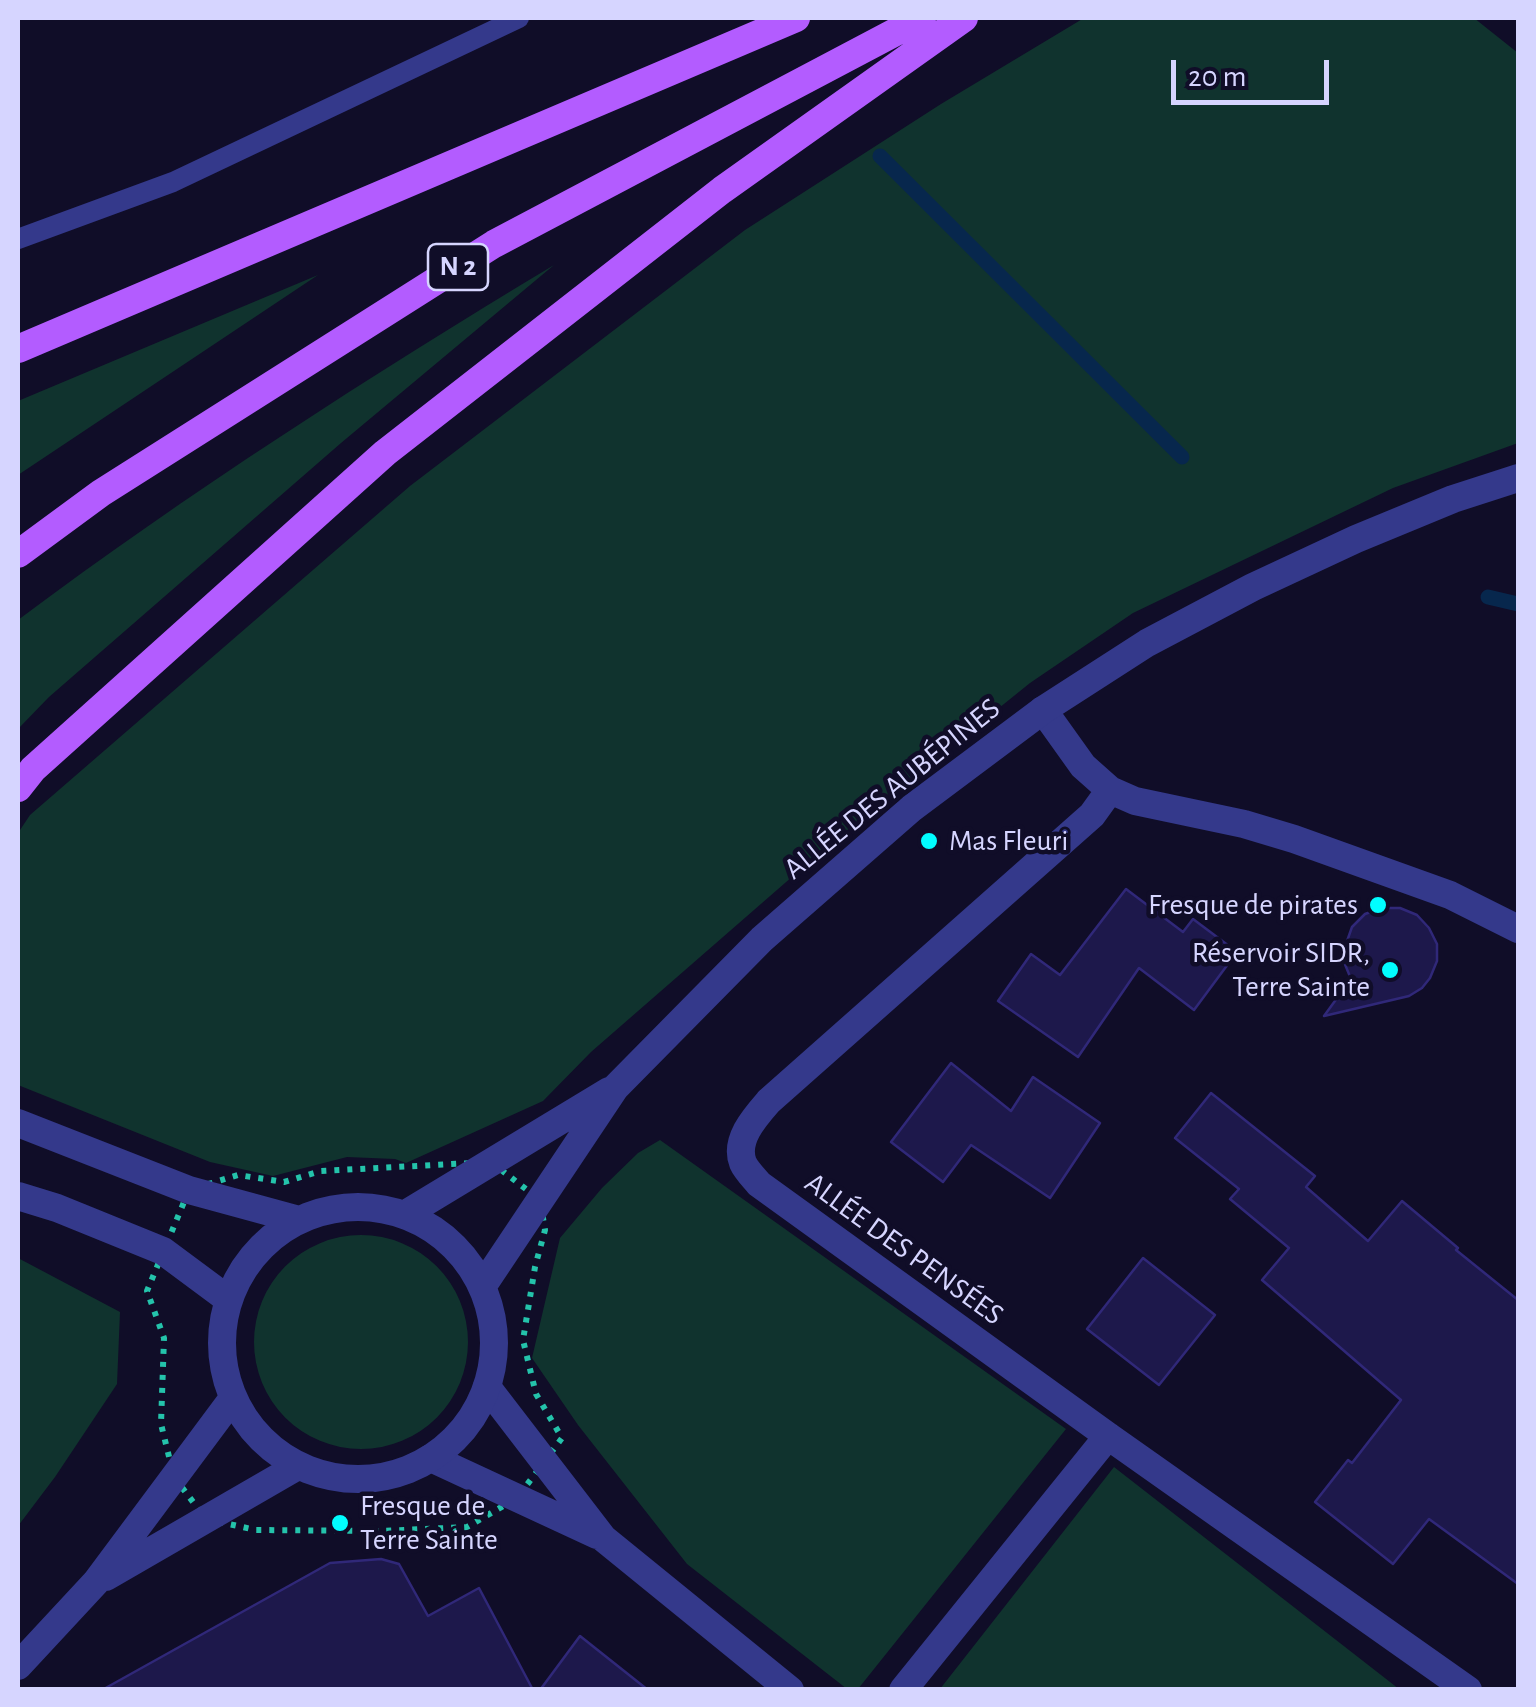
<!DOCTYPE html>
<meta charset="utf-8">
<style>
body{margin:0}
#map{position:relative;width:1536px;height:1707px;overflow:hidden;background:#100d28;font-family:"Alegreya Sans",sans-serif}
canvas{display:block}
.frame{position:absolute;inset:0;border:20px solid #d6d5ff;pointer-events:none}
.scale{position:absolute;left:1171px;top:60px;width:158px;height:45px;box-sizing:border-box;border:5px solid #d6d5ff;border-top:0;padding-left:12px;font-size:30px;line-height:35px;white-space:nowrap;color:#d6d5ff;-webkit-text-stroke:8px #100d28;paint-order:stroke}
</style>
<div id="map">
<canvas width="1536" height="1707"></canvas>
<div class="frame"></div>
<div class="scale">20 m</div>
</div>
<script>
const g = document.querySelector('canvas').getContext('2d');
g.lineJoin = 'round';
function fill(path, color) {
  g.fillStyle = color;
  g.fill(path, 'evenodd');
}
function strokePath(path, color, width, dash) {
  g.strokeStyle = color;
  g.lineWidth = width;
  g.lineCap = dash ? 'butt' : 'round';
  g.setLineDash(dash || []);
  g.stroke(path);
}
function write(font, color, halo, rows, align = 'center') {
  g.font = font + ' "Alegreya Sans",sans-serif';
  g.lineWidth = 9;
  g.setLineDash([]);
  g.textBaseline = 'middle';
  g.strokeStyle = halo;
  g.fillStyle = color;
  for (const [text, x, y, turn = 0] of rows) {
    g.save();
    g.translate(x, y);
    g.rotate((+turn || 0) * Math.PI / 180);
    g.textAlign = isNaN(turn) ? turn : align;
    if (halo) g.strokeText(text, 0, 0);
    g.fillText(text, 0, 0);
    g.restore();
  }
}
const green = new Path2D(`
 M 1084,18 L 1474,18 L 1518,53 L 1518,443 L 1393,488 L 1133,613 L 1030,683 L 824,849 L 591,1052 L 543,1101 L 406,1163 L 395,1159 L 347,1157 L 273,1176 L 210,1162 L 18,1085 L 18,833 L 30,815 L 410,486 L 745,230 L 941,104 Z
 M 554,265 L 341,443 L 49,697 L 18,729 L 18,620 C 189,492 370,376 554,265 Z
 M 318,275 L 18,475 L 18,401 Z
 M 660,1140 L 1066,1429 L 858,1689 L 847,1689 L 687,1564 L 578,1425 L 532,1358 L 560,1238 L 602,1188 L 638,1153 Z
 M254 1342a107 107 0 1 1 214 0a107 107 0 1 1-214 0Z
 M 18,1258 L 120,1312 L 117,1384 L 55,1477 L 18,1526 Z
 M 1114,1467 L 1399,1689 L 940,1689 Z`);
const stream = new Path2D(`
 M 880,156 L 1182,457
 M 1488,597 L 1518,604`);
const building = new Path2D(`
 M 1126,889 L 1183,932 L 1193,919 L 1237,952 L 1194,1010 L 1139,968 L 1078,1057 L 998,1001 L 1031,954 L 1060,975 Z
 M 1382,908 L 1400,908 L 1417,915 L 1429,928 L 1437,944 L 1437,961 L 1430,978 L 1422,988 L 1409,996 L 1324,1016 L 1351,979 L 1344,962 L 1346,944 L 1352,927 L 1365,914 Z
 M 951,1063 L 1011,1111 L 1033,1077 L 1100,1123 L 1050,1198 L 971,1145 L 943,1182 L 891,1142 Z
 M 1211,1093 L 1315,1176 L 1306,1187 L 1368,1241 L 1402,1201 L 1458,1248 L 1456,1250 L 1518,1300 L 1518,1584 L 1429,1519 L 1393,1564 L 1315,1502 L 1348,1460 L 1352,1463 L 1401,1400 L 1262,1280 L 1289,1248 L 1230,1199 L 1239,1189 L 1175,1138 Z
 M 1143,1258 L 1215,1315 L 1159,1385 L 1087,1329 Z
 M 381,1559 L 399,1564 L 428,1616 L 479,1588 L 533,1690 L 102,1690 L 330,1563 Z
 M 580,1636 L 648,1690 L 540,1690 Z`);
const path = new Path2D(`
 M 491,1162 L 540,1200 L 545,1230 L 535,1267 L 523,1340 L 536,1394 L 562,1438 L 517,1498 L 467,1527 L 383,1531 L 256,1530 L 206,1519 L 174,1477 L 161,1424 L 164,1338 L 147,1291 L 189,1190 L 238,1175 L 284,1182 L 321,1171 Z`);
const service = new Path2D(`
 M 18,239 L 173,182 L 519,18`);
const minor = new Path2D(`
 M 1043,710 L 1083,766 L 1110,790 L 1135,801 L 1244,824 L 1294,839 L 1450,895 L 1518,929
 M 1110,790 L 1092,815 L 769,1101 C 755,1117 734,1140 743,1163 C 746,1170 754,1178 759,1184 L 1108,1436 L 1468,1690
 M 487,1387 L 603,1538 L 790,1690
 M 431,1458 L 597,1535
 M 903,1690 L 1108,1436`);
const tertiary = new Path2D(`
 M 18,1123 L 189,1190 L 299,1220
 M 18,1196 L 57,1208 L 163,1251 L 229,1300
 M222 1343a136 136 0 1 1 272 0a136 136 0 1 1-272 0Z
 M 404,1215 L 609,1091
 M 482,1287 L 615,1088 L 762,939 L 912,808 L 1043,710 L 1147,643 L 1253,587 L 1356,539 L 1453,499 L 1518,478
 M 106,1577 L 298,1466
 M 18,1666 L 96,1582 L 233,1398`);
const primary = new Path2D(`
 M 18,349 L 796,18
 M 18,554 L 101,493 L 494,244 L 922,18
 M 18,788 L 33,769 L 385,453 L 722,190 L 964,18`);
const markers = [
 [929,841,10,"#01fdff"],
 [1378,905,10,"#01fdff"],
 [1390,970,10,"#01fdff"],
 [340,1523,10,"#01fdff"]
];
const shields = [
 [458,267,60]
];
const shieldNames = [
 ["N 2",458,267]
];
const streetNames = [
 ["ALLÉE DES AUBÉPINES",892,789,-39],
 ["ALLÉE DES PENSÉES",904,1249,36]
];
const poiNames = [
 ["Mas Fleuri",949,841],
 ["Fresque de pirates",1358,905,"right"],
 ["Réservoir SIDR,",1370,953,"right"],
 ["Terre Sainte",1370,987,"right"],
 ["Fresque de",360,1506],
 ["Terre Sainte",360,1540]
];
fill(green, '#10332e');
strokePath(stream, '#07274d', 15);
fill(building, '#1d184b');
strokePath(building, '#302879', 2.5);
strokePath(path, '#24c3ab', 6, [5, 8]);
strokePath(service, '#34398b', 20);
strokePath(minor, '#34398b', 28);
strokePath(tertiary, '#34398b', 28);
strokePath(primary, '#b35cff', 28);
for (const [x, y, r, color] of markers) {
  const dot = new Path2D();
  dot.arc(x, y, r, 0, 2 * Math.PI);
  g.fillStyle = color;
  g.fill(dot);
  strokePath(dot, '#100d28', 4);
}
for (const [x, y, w] of shields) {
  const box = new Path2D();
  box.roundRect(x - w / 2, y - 23, w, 46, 8);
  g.fillStyle = '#100d28';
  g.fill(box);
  strokePath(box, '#d6d5ff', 2.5);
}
write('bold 28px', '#d6d5ff', null, shieldNames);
write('30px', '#d6d5ff', '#100d28', streetNames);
write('30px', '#d6d5ff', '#100d28', poiNames, 'left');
</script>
